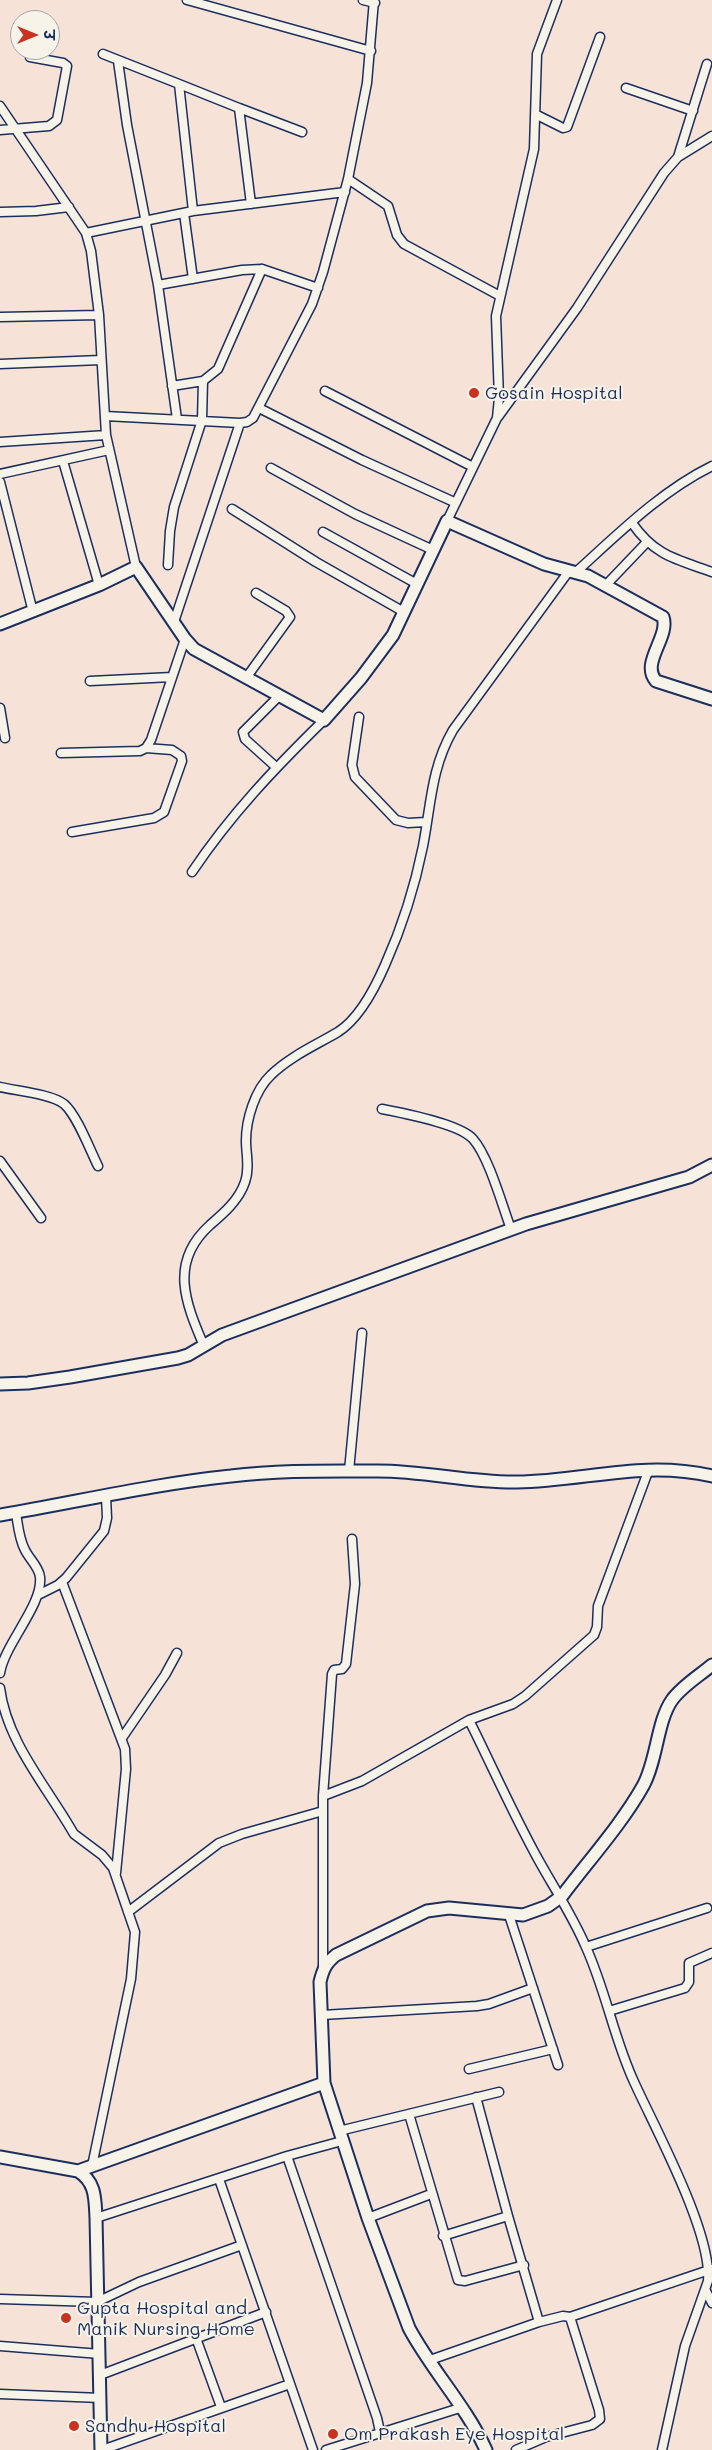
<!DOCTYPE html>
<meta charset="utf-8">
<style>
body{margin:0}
#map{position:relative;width:712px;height:2450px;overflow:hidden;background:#f7e2d8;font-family:Mali,"Playpen Sans Deva",sans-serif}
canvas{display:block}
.north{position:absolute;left:10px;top:10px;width:50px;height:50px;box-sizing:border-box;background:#f7f3e8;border:1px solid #9fa5b1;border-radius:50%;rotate:90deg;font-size:14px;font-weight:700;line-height:20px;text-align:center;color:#1b2f5e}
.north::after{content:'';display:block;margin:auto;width:18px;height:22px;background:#c8321e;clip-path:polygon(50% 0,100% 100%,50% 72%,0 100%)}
</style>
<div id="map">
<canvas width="712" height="2450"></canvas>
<div class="north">उ</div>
</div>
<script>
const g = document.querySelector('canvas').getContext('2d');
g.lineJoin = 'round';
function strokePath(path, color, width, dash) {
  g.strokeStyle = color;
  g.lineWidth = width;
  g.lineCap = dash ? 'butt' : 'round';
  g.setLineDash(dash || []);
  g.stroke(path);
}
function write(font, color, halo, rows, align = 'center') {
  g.font = font + ' Mali,sans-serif';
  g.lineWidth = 4;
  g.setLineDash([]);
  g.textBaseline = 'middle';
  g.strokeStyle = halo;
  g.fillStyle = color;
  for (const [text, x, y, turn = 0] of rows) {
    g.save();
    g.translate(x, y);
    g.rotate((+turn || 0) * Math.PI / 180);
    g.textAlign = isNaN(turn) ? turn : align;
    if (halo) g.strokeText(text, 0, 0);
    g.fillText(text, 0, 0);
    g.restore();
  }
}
const street = new Path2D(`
 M 187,0 L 371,51
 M 363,0 L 375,3
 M 103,54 L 179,84
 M 118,61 L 127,125 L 158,285 L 177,419
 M 626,88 L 693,111
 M 0,106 L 86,233 L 91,251 L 99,315 L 106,435 L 136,567
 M 239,108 L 302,132
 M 537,115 L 563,128 L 567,127 L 600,37
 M 0,130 L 49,126 L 57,120 L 67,66 L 63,63 L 30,57
 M 678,157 L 707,64
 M 348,179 L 388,206 L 397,235 L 404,244 L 500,296
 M 193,211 L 179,84 L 239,108 L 251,204
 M 0,212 L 36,211 L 69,207
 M 184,213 L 193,279
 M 86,233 L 193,211 L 345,192
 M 158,285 L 242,270 L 262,269 L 318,288
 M 0,317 L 99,315
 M 0,364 L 101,360
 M 172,386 L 203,381 L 218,369 L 262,269
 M 325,391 L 473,467
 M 259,408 L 362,460 L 454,502
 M 105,416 L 240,423 L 247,422 L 253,418 L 312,304 L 323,272 L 348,179 L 367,83 L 374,0
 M 498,417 L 577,308 L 664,173 L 678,157 L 712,136
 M 0,442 L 106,435
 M 63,461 L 99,585
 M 271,468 L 355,514 L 433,550
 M 0,474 L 109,450
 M 0,482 L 33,612
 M 232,509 L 316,562 L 404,612
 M 447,521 L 497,418 L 499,398 L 496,316 L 534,149 L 537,54 L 557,0
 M 632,523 C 655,556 676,559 712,572
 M 323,532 L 417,584
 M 168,565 L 170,531 L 174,507 L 202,420 L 203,381
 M 576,572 C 618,534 661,491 712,466
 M 605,586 L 647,542
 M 174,622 L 240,423
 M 246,678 L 290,617 L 286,611 L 256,593
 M 90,681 L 172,677
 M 0,708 L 5,738
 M 359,717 L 352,765 L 355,777 L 396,820 L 408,823 L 426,822
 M 61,753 L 140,751 L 146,748 L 151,740 L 185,639
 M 276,767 L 245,739 L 243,732 L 280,695
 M 72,832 L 154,818 L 164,812 L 182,761 L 181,756 L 172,750 L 146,748
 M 192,872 C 231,814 274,769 324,720
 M 0,1087 C 17,1091 51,1094 64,1104 C 77,1115 90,1150 98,1166
 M 382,1109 C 403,1113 460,1124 473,1139 C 489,1157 502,1205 511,1229
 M 0,1161 L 41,1218
 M 204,1346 C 185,1302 169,1262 210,1225 C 224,1213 239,1200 245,1182 C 250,1168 246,1154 246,1141 C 246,1119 255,1090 271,1075 C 289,1057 316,1045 338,1032 C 360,1018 375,988 385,965 C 402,927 415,886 423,846 C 431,805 431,768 453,730 L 569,571
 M 349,1471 L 362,1333
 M 62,1582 L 125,1749 L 126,1769 L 116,1873
 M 38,1595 L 58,1585 L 66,1578 L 104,1531 L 107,1518 L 106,1496
 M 0,1673 C 5,1643 43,1605 40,1577 C 39,1567 30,1560 25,1550 C 19,1539 18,1525 16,1513
 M 0,1688 C 6,1738 42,1781 68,1824 L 74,1834 L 102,1855 L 113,1868 L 135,1932 L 131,1979 L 92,2166
 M 469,1720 C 492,1766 513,1814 538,1859 C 554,1888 572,1915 585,1945 C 606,1990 614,2040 635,2084 C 656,2130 712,2233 708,2281 L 685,2346 L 662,2450
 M 122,1738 L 165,1675 L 177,1653
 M 323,1796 L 362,1781 L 469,1720 L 513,1704 L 525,1696 L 594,1635 L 597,1627 L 598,1606 L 649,1469
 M 128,1912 L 219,1843 L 242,1834 L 323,1811
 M 509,1915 L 558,2065
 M 586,1947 L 707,1908
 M 323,1968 L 323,1796 L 332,1674 L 334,1670 L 342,1669 L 346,1664 L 355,1584 L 352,1539
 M 609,2011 L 685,1988 L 689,1982 L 689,1963 L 712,1953
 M 322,2015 L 477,2006 L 489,2004 L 533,1988
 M 469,2069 L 553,2049
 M 476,2097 L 508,2216 L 539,2322
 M 409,2114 L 458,2280 L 465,2281 L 524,2265
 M 339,2131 L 499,2092
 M 287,2156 L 377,2418 L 380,2432
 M 219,2179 L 313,2450
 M 96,2218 L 287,2156 L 342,2141
 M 368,2218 L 431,2194
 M 443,2236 L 508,2216
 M 706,2291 L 712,2303
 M 0,2299 L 97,2302 L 139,2282 L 242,2245
 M 196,2338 L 221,2407
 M 0,2346 L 100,2354
 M 430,2360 L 539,2322 L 563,2316 L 570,2317 L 712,2269
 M 100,2375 L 266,2312
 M 0,2394 L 101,2398
 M 102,2450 L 290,2384
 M 326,2450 L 463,2407
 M 516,2450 L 546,2437 L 592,2425 L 600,2419 L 599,2410 L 570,2317`);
const secondary = new Path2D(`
 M 0,624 L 99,585 L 136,567 L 185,639 L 194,649 L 324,720 L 361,678 L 393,635 L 447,521 L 544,564 L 588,576 L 663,617 C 670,637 640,663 656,681 L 712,699
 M 0,1384 L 28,1383 L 70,1377 L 178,1358 L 188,1355 L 222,1335 L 526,1224 L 689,1177 L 712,1165
 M 0,1515 C 77,1502 153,1484 231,1476 C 278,1470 327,1471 374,1471 C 422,1470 469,1483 517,1482 C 586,1481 642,1460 712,1476
 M 324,2083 L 320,1982 C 323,1969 326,1963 336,1955 L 427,1911 L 449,1908 L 523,1915 L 548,1906 L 562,1896 C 589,1860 621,1825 643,1786 C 657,1761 657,1721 672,1700 C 682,1686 699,1676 712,1665
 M 0,2157 L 78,2171 C 96,2182 95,2199 96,2218 L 101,2450
 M 78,2171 L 324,2083 L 368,2218 L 409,2328 C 432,2371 466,2406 486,2450`);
const markers = [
 [474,393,6,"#c8321e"],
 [66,2318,6,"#c8321e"],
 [74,2426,6,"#c8321e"],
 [333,2434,6,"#c8321e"]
];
const poiNames = [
 ["Gosain Hospital",485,393],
 ["Gupta Hospital and",77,2308],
 ["Manik Nursing Home",77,2329],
 ["Sandhu Hospital",85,2426],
 ["Om Prakash Eye Hospital",344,2434]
];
strokePath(street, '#1b2f5e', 11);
strokePath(secondary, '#1b2f5e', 15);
strokePath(street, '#f7f3e8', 8);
strokePath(secondary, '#f7f3e8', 11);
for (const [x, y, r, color] of markers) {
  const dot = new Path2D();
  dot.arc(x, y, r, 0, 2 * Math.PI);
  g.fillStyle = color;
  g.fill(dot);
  strokePath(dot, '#f7f3e8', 2);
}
write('18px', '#1b2f5e', '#f7f3e8', poiNames, 'left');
</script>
